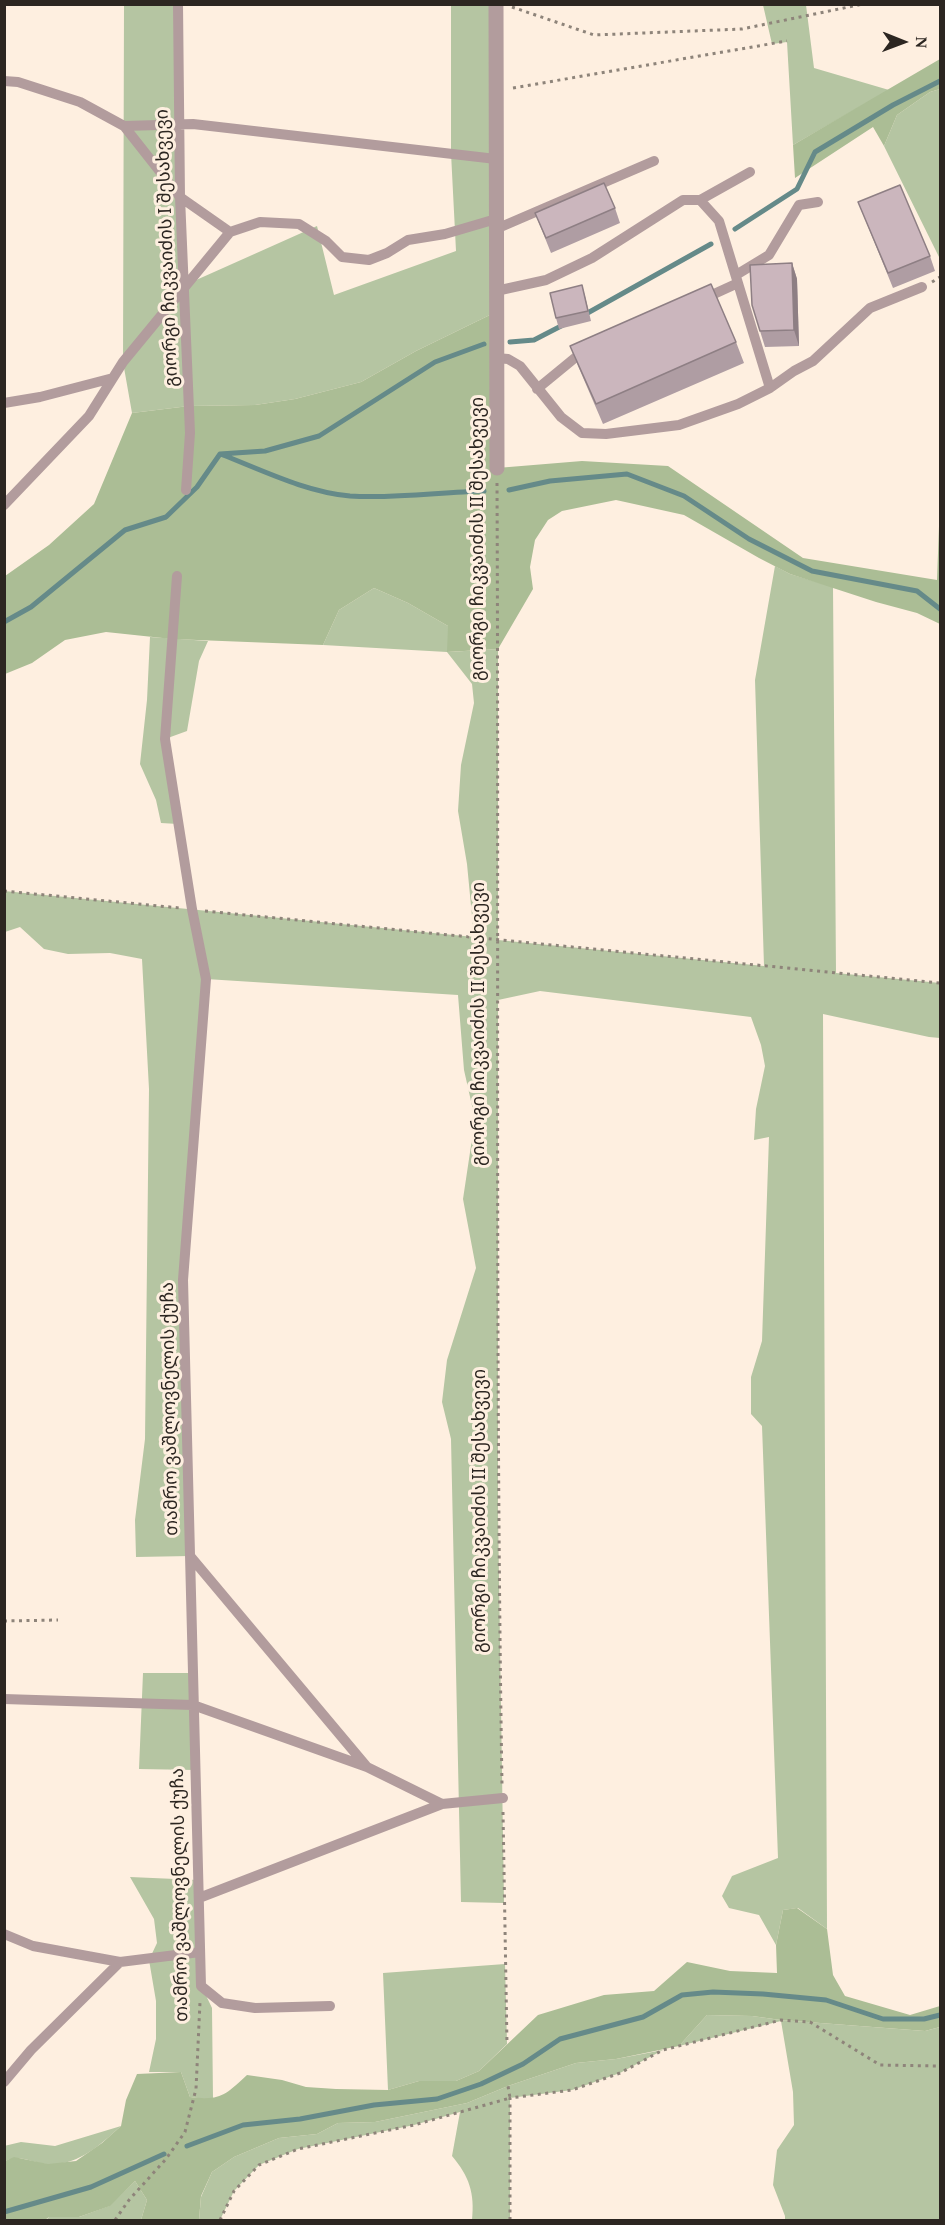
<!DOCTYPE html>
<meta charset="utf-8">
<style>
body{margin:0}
#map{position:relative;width:945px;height:2225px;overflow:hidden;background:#feefe0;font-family:Georgia,serif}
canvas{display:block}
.frame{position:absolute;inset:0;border:6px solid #2c2621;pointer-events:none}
.north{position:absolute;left:873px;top:12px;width:60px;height:60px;-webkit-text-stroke:4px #feefe0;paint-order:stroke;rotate:91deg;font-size:16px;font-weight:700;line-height:24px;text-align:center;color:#2c2621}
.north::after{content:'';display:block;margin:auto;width:21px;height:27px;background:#2c2621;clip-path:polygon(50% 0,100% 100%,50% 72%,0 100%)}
</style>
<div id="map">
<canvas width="945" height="2225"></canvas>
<div class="frame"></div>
<div class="north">N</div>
</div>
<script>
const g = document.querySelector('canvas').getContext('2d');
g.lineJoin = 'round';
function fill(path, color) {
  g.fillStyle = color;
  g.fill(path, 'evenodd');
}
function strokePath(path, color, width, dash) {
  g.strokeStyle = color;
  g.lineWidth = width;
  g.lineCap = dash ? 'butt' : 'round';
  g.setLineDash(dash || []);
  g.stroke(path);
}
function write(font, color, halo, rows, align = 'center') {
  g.font = font + ' Georgia,"Noto Sans Georgian",serif';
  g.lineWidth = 6;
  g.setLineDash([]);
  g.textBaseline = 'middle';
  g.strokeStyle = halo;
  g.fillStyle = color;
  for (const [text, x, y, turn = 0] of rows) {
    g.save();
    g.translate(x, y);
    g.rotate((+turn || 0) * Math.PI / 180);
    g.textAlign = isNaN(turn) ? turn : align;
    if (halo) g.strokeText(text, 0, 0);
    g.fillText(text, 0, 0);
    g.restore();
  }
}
const green = new Path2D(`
 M 124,5 L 178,5 L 185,285 L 317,226 L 334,295 L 456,251 L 451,153 L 451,5 L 496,5 L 496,312 L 416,351 L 361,382 L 295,399 L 255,405 L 189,406 L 132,413 L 123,362 Z
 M 763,5 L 806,5 L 814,68 L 889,90 L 793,145 L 787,42 L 772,44 Z
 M 940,89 L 940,259 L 884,146 L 897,115 L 930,92 Z
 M 775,566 L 790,574 L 833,587 L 836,973 L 940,983 L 940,1038 L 929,1037 L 823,1014 L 827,1929 L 798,1908 L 783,1910 L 776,1945 L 759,1915 L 729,1908 L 722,1896 L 732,1876 L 778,1858 L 762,1426 L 751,1414 L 751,1377 L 762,1341 L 769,1137 L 754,1140 L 756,1109 L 765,1066 L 761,1045 L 751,1017 L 540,991 L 498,1000 L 498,1513 L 504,1903 L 461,1902 L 451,1439 L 442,1402 L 447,1360 L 476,1268 L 463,1199 L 475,1119 L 464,1070 L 458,995 L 206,979 L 183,1280 L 190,1556 L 136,1557 L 135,1520 L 145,1439 L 149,1089 L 142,959 L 110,953 L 68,954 L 44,949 L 20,927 L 5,932 L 4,891 L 474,937 L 467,864 L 458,811 L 461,765 L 474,703 L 472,684 L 447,652 L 323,645 L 339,610 L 374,588 L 408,603 L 448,626 L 448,652 L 498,649 L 498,940 L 764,966 L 755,680 Z
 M 150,637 L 208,641 L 199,661 L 187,731 L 165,739 L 178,824 L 161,823 L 156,800 L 140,764 L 147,700 Z
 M 143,1673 L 192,1673 L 195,1770 L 139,1769 Z
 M 130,1877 L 198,1880 L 201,1985 L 212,2008 L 213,2100 L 190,2097 L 181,2072 L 149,2072 L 156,2039 L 156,2001 L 149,1960 L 157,1943 L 154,1919 Z
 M 505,1964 L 507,2044 L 479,2071 L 456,2081 L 419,2081 L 388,2090 L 383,1973 Z
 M 707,2015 L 752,2016 L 781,2020 L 925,2031 L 940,2027 L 940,2220 L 785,2220 L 785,2216 L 773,2185 L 777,2150 L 794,2125 L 793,2092 L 781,2021 L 679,2046 Z
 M 663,2050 L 620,2073 L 572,2090 L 510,2098 L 510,2220 L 472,2220 C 475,2193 469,2176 452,2156 L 460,2112 L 414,2125 L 298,2149 L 259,2165 L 234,2191 L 220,2220 L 199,2220 L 201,2197 L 212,2172 L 234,2157 L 279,2138 L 317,2134 L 338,2123 L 375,2122 L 467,2103 L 508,2086 L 576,2063 L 616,2059 Z
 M 121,2126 C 100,2145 77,2167 46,2164 C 30,2162 20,2154 5,2161 L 4,2146 L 21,2142 L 55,2146 Z
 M 135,2181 L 147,2200 L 141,2220 L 46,2220 L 49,2217 L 79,2217 L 109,2206 Z`);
const forest = new Path2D(`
 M 940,59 L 940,89 L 930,92 L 897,115 L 884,146 L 873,127 L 795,178 L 793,145 Z
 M 496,312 L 497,468 L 582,461 L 668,466 L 803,558 L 937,580 L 940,499 L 940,624 L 917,613 L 876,602 L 790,574 L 759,558 L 684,515 L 616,500 L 562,511 L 548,520 L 535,540 L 530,567 L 533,589 L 498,649 L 447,652 L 448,626 L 408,603 L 374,588 L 339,610 L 323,645 L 172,639 L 106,632 L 65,640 L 32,663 L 5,674 L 5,576 L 49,545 L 94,504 L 132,413 L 189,406 L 255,405 L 295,399 L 361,382 L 416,351 Z
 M 797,1908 L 827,1929 L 833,1975 L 845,1996 L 910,2015 L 940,2006 L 940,2027 L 925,2031 L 781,2020 L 752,2016 L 707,2015 L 679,2046 L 616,2059 L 576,2063 L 508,2086 L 467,2103 L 375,2122 L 338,2123 L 317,2134 L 279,2138 L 234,2157 L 212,2172 L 201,2196 L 199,2220 L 141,2220 L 147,2200 L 135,2181 L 110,2206 L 79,2217 L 49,2217 L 45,2220 L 5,2220 L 5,2161 L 14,2157 L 48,2164 L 76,2161 L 102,2143 L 121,2126 L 126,2100 L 137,2074 L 181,2072 L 190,2097 C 221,2101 225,2095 247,2075 L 282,2080 L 306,2087 L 336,2089 L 388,2090 L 419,2081 L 456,2081 L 479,2071 L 538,2015 L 604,1995 L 654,1991 L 687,1962 L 730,1971 L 777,1973 L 776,1945 L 783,1910 Z`);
const stream = new Path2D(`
 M 735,229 L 797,189 L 815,152 L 893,105 L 940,81
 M 584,315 L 711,244
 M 510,342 L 534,340 L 565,324
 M 223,455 C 264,471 306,492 350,496 C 395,499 440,492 484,491
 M 509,490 L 550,481 L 627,474 L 684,496 L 749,539 L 812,571 L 917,591 L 940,609
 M 4,622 L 31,607 L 125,530 L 166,517 L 197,487 L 220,454 L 265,451 L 319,436 L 435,362 L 484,344
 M 187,2146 L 243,2125 L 300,2119 L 374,2105 L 437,2099 L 481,2084 L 523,2064 L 560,2039 L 643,2017 L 682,1995 L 713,1992 L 763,1994 L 826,2000 L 883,2019 L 924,2019 L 940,2015
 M 4,2212 L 91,2187 L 164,2154`);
const path = new Path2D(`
 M 512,7 L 594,35 L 742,29 L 863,4
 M 513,88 L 787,41
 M 932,282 L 940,277
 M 497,483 C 499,917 495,1351 502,1785
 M 4,891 L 180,908
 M 205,911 L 940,983
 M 4,1621 L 58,1620
 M 503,1812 L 507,2044
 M 115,2220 L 129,2200 L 166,2159 L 185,2132 L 196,2089 L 200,2002
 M 220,2220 L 234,2191 L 259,2165 L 298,2149 L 414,2125 L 510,2098 L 508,2086
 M 510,2220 L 510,2098 L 572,2090 L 620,2073 L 663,2050 L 781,2020 L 810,2022 L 880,2065 L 940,2066`);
const lane = new Path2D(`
 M 178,4 L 180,197 L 190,433 L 186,490
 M 4,81 L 18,82 L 80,102 L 124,126 L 180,197 L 230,232
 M 124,126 L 193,124 L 496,159
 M 700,200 L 719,221 L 770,388
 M 496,229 L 654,161
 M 736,275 L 769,255 L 799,205 L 818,202
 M 496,291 L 546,280 L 592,258 L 683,200 L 700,200 L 750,172
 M 703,299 L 738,283
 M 496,358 L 508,359 L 520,366 L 561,417 L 582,433 L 606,434 L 679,425 L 738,404 L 770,388 L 794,371 L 813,361 L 870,308 L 922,287
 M 537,389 L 576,357 L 588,352
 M 4,403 L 40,397 L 113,378
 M 4,505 L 89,416 L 123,362 L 230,232 L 260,222 L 299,224 L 326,241 L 342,257 L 369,260 L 387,253 L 408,240 L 445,234 L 496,219
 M 177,576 L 165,739 L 192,909 L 206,979 L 183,1280 L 201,1986 L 222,2003 L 255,2008 L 330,2006
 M 190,1556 L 367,1767
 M 4,1699 L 193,1705 L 367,1767 L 442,1804
 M 199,1898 L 442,1804 L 503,1798
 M 4,1934 L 33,1946 L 120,1962 L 200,1952
 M 4,2082 L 31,2050 L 120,1962`);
const street = new Path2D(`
 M 496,4 L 497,468`);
const wall = new Path2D(`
 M 858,202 L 930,256 L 935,271 L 893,288 Z
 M 615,208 L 620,223 L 551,253 L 535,213 Z
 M 792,263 L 797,279 L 799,346 L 765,347 L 760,331 Z
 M 582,285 L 585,296 L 591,321 L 559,329 L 556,318 Z
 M 736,342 L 744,363 L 603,424 L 578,366 L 570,346 Z`);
const shadedWall = new Path2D(`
 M 792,263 L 797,279 L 799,346 L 794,330 Z`);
const building = new Path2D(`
 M 604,183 L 615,208 L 546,238 L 535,213 Z
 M 900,185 L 930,256 L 888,273 L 858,202 Z
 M 792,263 L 794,330 L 760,331 L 752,305 L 750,265 Z
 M 711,284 L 736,342 L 596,404 L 570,346 Z
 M 582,285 L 588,311 L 556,318 L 550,293 Z`);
const streetNames = [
 ["გიორგი ჩიკვაიძის I შესახვევი",167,248,-92],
 ["გიორგი ჩიკვაიძის II შესახვევი",478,539,-90],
 ["გიორგი ჩიკვაიძის II შესახვევი",479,1024,-90],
 ["თამრო ვაშლოვნელის ქუჩა",170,1409,-91],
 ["გიორგი ჩიკვაიძის II შესახვევი",480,1511,-90],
 ["თამრო ვაშლოვნელის ქუჩა",180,1895,-91]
];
fill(green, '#b5c5a2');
fill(forest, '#abbd95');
strokePath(stream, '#658a89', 5);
strokePath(path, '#8e847a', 3, [3, 4.5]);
strokePath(lane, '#b29c9d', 10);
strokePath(street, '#b29c9d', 15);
fill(wall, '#af9da3');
fill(shadedWall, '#8e7f84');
fill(building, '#cbb6bd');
strokePath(building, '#8e7f84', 1.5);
write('18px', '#2c2621', '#feefe0', streetNames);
</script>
